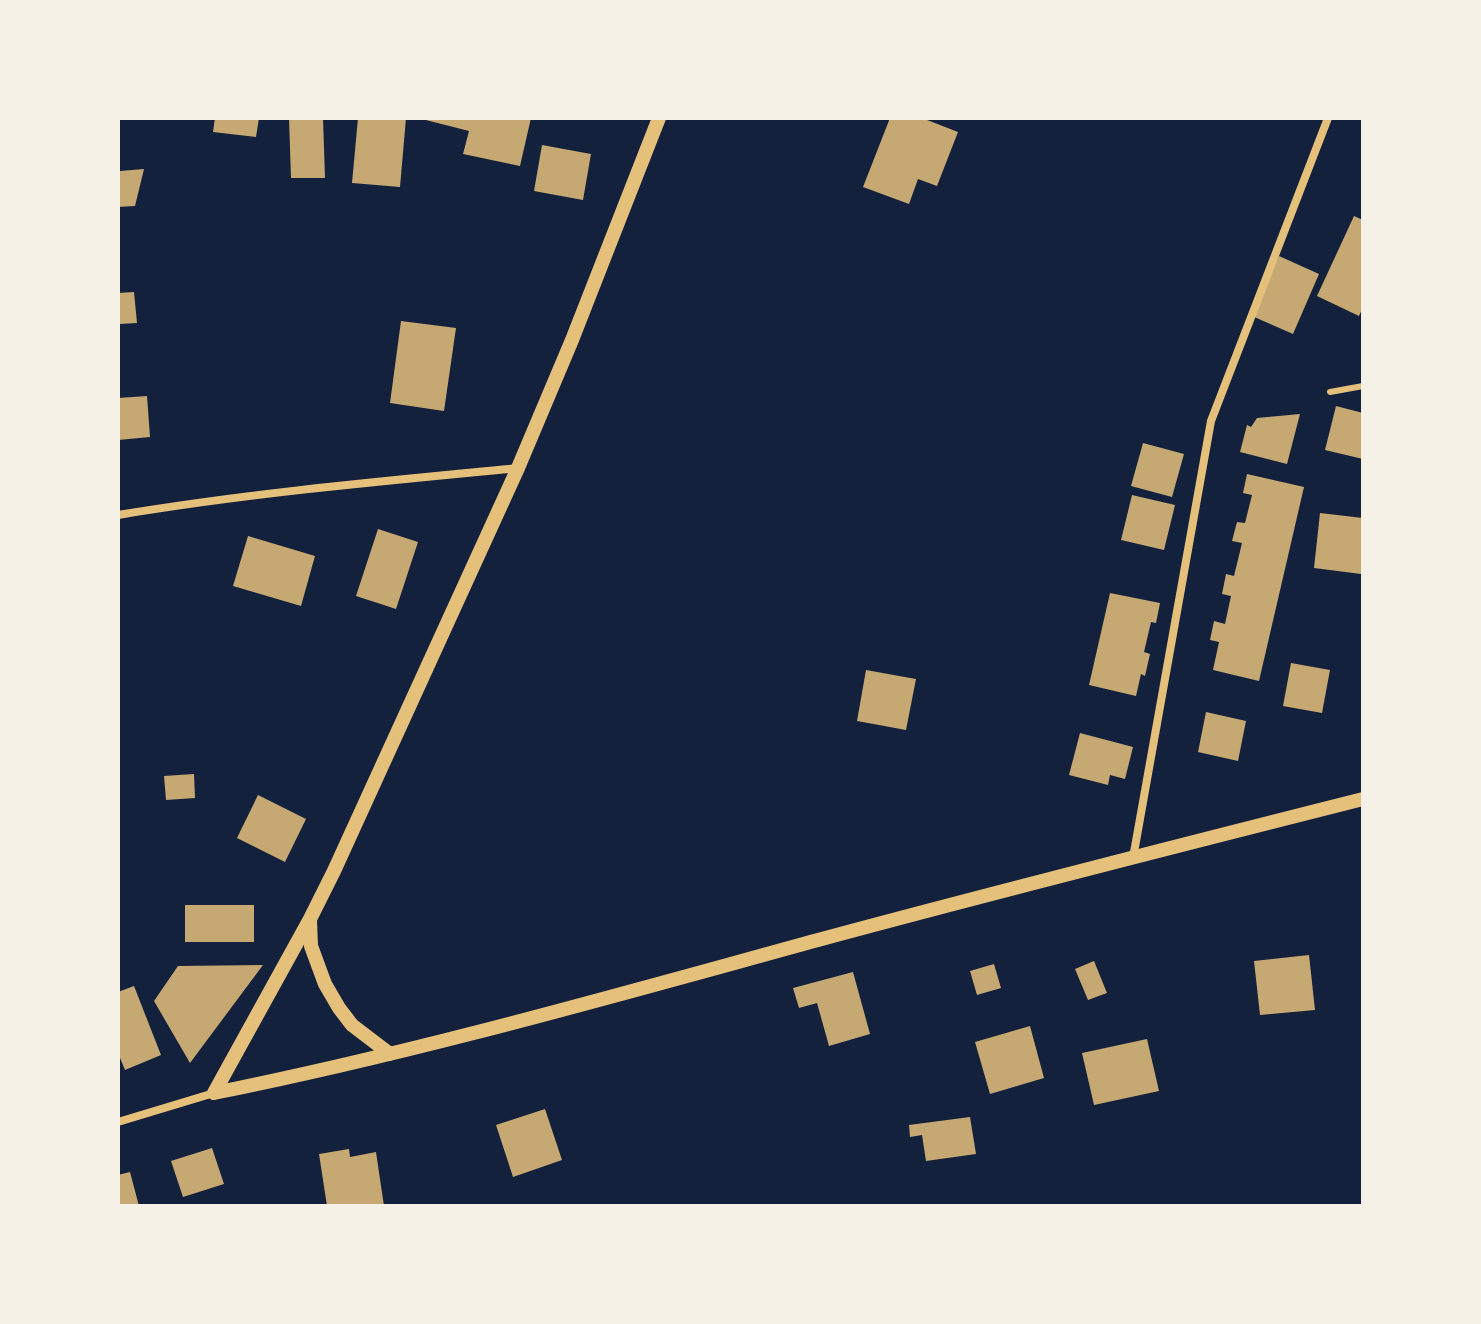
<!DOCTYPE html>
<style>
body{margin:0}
#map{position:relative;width:1481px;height:1324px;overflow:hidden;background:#14213d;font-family:Raleway,sans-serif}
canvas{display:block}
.frame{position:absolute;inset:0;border:120px solid #f6f1e7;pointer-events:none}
</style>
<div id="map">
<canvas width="1481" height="1324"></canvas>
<div class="frame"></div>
</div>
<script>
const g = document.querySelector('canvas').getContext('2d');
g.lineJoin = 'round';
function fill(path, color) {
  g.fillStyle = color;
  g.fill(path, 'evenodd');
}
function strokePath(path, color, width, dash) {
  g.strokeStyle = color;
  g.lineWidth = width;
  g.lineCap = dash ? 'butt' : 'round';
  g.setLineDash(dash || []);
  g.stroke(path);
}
const building = new Path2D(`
 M 215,118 L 259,118 L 256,137 L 213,132 Z
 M 289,118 L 323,118 L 325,178 L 291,178 Z
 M 358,118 L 406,118 L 400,187 L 352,183 Z
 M 418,118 L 531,118 L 520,166 L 463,154 L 469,131 Z
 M 890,118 L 922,118 L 958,132 L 937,186 L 918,179 L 909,204 L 863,187 Z
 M 542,145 L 591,154 L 583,200 L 534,191 Z
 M 144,169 L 135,206 L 118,207 L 120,171 Z
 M 1354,216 L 1363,220 L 1363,307 L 1359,316 L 1317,296 Z
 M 1279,256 L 1319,274 L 1293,334 L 1252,316 Z
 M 134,292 L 137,323 L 120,324 L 118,293 Z
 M 401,321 L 456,328 L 444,411 L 390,403 Z
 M 147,396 L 150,437 L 118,440 L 118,398 Z
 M 1336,406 L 1363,413 L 1363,459 L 1325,450 Z
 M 1300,414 L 1287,464 L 1240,452 L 1247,425 L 1251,427 L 1257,418 Z
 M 1143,443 L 1184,454 L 1172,497 L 1131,486 Z
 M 1247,474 L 1304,487 L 1259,681 L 1213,670 L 1219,642 L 1210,640 L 1214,621 L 1225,624 L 1231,596 L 1222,594 L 1226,574 L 1234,576 L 1242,543 L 1232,541 L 1237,522 L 1245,523 L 1252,495 L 1243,493 Z
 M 1132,495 L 1175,505 L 1164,550 L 1121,540 Z
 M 1320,513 L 1363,518 L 1363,554 L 1361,574 L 1314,568 Z
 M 378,529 L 418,542 L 396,609 L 356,596 Z
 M 248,536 L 315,556 L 301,606 L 233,586 Z
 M 1110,593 L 1160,603 L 1156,623 L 1151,622 L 1144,652 L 1150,654 L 1145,676 L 1141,674 L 1136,696 L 1089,685 Z
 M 1291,663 L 1330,670 L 1322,713 L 1283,706 Z
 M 866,670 L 916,679 L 906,730 L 857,721 Z
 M 1206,712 L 1246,721 L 1238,761 L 1198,752 Z
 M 1080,733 L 1133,747 L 1125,779 L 1110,775 L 1108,785 L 1069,775 Z
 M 194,774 L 195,798 L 166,800 L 164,776 Z
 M 258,795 L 306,819 L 285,862 L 237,838 Z
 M 185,905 L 254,905 L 254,942 L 185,942 Z
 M 1309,955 L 1315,1010 L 1260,1015 L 1254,961 Z
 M 1094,961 L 1107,993 L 1088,1000 L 1075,969 Z
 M 994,964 L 1001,988 L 977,995 L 970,971 Z
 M 263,965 L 190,1063 L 154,1001 L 178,966 Z
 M 853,972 L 870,1034 L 829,1046 L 817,1003 L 799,1008 L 793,988 Z
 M 134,986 L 161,1055 L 125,1070 L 118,1053 L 118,992 Z
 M 1030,1026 L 1044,1078 L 990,1094 L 975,1042 Z
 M 1147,1039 L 1159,1091 L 1094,1105 L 1082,1053 Z
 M 545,1109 L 562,1160 L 513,1177 L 496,1125 Z
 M 970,1117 L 976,1154 L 926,1161 L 922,1135 L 910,1137 L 909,1125 Z
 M 212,1148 L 224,1184 L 183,1197 L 171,1161 Z
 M 349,1149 L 350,1157 L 376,1152 L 384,1206 L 327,1206 L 319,1154 Z
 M 130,1172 L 139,1206 L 118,1206 L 118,1175 Z`);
const service = new Path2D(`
 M 1330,392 L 1363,386`);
const minor = new Path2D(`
 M 118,515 C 250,493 384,481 518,468
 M 1133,858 L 1211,421 L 1328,118
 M 118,1122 L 214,1093`);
const tertiary = new Path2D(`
 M 310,920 L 311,946 L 325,984 L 339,1008 L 352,1025 L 390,1054
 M 214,1093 C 418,1052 617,995 818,940 C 999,891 1181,845 1363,799
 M 214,1093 L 310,919 L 334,871 L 518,468 L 572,340 L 659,118`);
fill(building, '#c6a872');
strokePath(service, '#e5c07b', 6);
strokePath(minor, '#e5c07b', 8);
strokePath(tertiary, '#e5c07b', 14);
</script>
